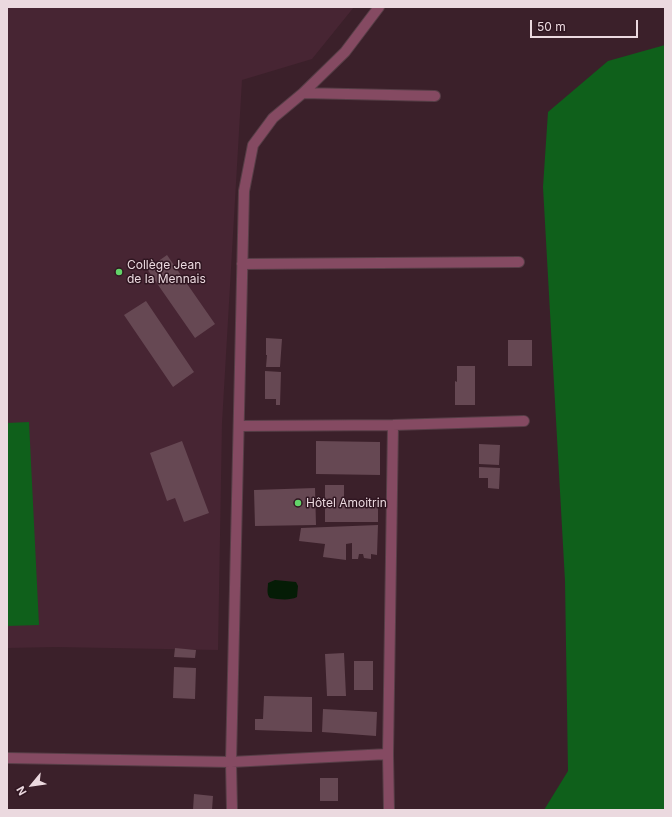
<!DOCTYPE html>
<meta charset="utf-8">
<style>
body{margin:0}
#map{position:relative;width:672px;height:817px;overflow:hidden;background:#3b202a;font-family:Inter,sans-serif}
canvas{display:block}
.frame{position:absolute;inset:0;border:8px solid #ebd9df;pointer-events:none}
.north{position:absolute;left:12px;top:765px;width:40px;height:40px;-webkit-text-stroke:3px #301621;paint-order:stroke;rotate:241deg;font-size:11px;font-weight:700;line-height:16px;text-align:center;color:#ebd9df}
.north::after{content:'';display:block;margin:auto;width:14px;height:18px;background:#ebd9df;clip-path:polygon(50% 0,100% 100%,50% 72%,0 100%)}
.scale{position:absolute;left:530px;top:20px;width:108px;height:18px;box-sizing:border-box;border:2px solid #ebd9df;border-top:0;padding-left:5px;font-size:12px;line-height:14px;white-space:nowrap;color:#ebd9df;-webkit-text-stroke:3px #301621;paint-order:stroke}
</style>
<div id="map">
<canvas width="672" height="817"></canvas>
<div class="frame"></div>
<div class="north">N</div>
<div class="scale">50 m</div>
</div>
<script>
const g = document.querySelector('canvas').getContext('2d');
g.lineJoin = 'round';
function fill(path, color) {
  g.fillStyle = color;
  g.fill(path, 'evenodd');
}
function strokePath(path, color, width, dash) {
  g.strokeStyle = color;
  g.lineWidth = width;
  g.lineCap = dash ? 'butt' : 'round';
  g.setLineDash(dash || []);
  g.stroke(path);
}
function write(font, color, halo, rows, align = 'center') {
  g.font = font + ' Inter,sans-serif';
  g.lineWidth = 3;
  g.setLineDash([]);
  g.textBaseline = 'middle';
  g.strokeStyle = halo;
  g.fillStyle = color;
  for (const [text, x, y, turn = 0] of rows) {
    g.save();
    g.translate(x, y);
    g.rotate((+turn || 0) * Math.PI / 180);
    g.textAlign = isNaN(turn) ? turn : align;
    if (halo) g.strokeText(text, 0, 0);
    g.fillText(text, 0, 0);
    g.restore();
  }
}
const built = new Path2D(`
 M 7,7 L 354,7 L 312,59 L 242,80 L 222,423 L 218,650 L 56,647 L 7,648 Z`);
const green = new Path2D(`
 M 665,45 L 665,810 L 544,810 L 568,771 L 565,581 L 543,187 L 548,112 L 608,61 Z
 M 29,422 L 39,625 L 7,626 L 7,423 Z`);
const water = new Path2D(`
 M 275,580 L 296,582 L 298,586 L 297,597 C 289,601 278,599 270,598 C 266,594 268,588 268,583 Z`);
const building = new Path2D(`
 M 167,255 L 215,324 L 195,338 L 147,269 Z
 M 146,301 L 194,372 L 173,387 L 124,315 Z
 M 266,338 L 282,339 L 280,367 L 266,367 L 267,355 L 266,355 Z
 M 508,340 L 532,340 L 532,366 L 508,366 Z
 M 457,366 L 475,366 L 475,405 L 455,405 L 455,381 L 457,382 Z
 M 265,371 L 281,372 L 280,405 L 276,405 L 276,399 L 265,399 Z
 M 182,441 L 209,513 L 184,522 L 175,498 L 167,501 L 150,453 Z
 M 316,441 L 380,442 L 380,475 L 316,474 Z
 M 479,444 L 500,445 L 499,465 L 479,464 Z
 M 479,467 L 500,468 L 499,489 L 488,488 L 488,478 L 479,478 Z
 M 325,485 L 344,485 L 344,500 L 378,500 L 378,522 L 325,522 Z
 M 315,488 L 316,525 L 255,526 L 254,490 Z
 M 378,525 L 377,555 L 371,554 L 371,559 L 364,558 L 363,554 L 359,554 L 358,559 L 352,559 L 352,543 L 346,544 L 346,560 L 323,557 L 325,544 L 299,541 L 301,528 Z
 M 175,648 L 196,650 L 195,658 L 174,657 Z
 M 344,653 L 346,696 L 327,696 L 325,654 Z
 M 354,661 L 373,661 L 373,690 L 354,690 Z
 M 174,667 L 196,668 L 195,699 L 173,698 Z
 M 264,696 L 312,697 L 312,732 L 255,730 L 255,719 L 263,719 Z
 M 323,709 L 377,712 L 376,736 L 322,732 Z
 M 320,778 L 338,778 L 338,801 L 320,801 Z
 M 194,794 L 213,796 L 212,810 L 193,810 Z`);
const minor = new Path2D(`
 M 303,93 L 435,96
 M 242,264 L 519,262
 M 239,426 L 393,425 L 524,421
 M 7,758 L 231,762 L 388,754
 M 232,810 L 231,762 L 244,191 L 253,145 L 273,118 L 303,93 L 345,52 L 379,7
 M 389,810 L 388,754 L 393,425`);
const markers = [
 [119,272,4,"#62d469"],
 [298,503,4,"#62d469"]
];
const poiNames = [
 ["Collège Jean",127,265],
 ["de la Mennais",127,279],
 ["Hôtel Amoitrin",306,503]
];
fill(built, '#472533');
fill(green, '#0f601b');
fill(water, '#051c06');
fill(building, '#664853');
strokePath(minor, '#573e47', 12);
strokePath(minor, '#854a62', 10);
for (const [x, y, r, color] of markers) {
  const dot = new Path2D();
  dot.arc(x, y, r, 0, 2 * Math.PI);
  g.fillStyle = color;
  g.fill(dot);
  strokePath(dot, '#301621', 1.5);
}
write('12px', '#ebd9df', '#301621', poiNames, 'left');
</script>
